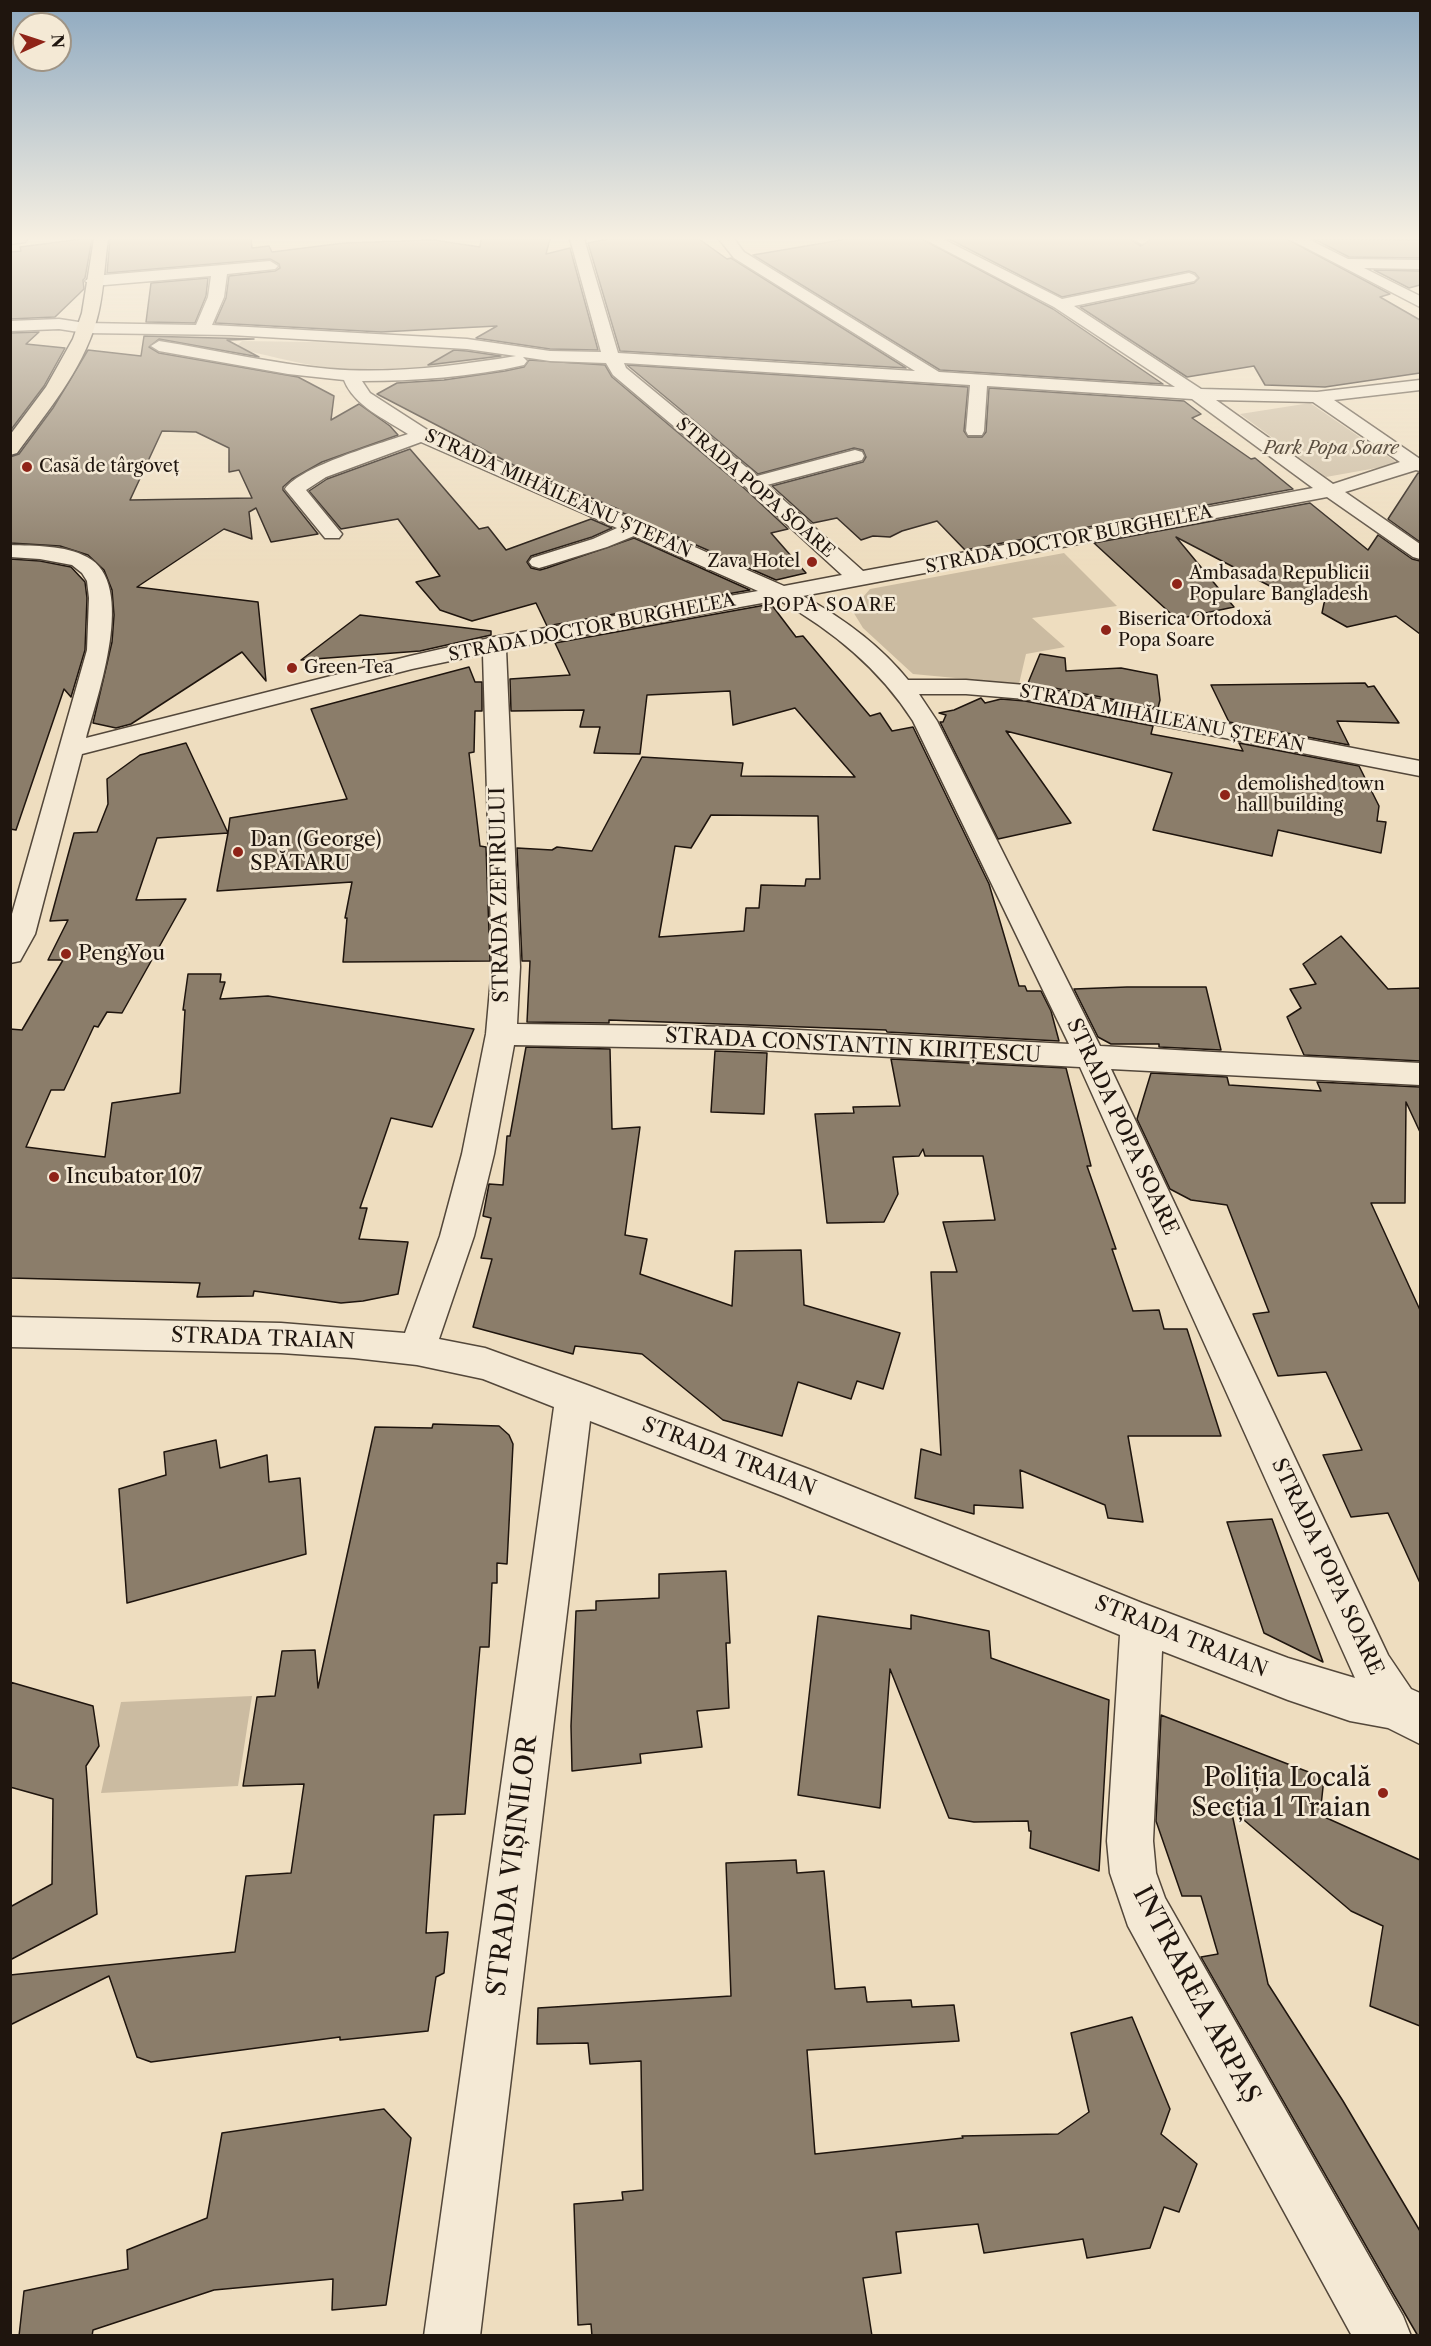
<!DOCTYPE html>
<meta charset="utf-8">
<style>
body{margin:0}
#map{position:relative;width:1431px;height:2346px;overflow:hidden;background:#eeddbf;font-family:"Libre Caslon Text",serif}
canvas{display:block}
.frame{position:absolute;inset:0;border:12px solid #1f150e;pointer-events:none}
.north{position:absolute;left:12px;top:12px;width:60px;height:60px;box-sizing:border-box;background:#f4e9d5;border:2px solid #9f9485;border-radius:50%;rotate:87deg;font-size:16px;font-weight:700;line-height:24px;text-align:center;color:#1f150e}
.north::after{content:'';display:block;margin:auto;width:21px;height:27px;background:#8f2418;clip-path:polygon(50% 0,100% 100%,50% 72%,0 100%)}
</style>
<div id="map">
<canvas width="1431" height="2346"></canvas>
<div class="frame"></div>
<div class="north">N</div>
</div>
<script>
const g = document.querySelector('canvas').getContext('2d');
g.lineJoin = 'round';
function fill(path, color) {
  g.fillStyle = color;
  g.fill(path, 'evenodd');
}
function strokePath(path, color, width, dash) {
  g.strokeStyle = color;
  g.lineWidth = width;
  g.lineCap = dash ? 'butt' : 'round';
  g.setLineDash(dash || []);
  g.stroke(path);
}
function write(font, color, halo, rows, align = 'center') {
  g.font = font + ' "Libre Caslon Text",serif';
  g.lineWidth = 5;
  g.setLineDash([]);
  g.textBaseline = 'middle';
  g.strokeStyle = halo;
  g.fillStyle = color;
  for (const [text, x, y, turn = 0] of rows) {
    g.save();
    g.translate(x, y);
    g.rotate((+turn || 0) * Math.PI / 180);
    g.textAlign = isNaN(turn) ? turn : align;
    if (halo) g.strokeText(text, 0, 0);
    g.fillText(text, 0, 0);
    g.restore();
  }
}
const green = new Path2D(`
 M 242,341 C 332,342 422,343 511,357 C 450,366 386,375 324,367 C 294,363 263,354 234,348 Z
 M 1310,403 L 1399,464 L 1326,477 L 1240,414 Z
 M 1064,553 L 1117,606 L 1032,618 L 1065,647 L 1026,654 L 1019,684 L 913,674 L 863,628 L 852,610 L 870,589 Z
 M 252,1696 L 238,1786 L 101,1793 L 121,1702 Z`);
const building = new Path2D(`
 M 82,239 L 92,239 L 85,278 L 83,280 L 84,289 L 55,317 L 10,319 L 10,252 L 21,251 L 20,247 Z
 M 110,239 L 251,239 L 252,248 L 269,246 L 272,252 L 344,243 L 434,240 L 480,247 L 481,239 L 550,239 L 546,254 L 570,248 L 598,350 L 550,349 L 476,338 L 497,326 L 381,332 L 215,323 L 226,298 L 229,276 L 275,271 L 280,268 L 279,264 L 270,259 L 107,273 Z
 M 609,239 L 699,239 L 727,259 L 731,258 L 906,368 L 620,351 L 588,243 Z
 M 847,239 L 922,239 L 1053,309 L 1163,384 L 940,370 L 753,255 Z
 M 949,239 L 1130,239 L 1141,246 L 1151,239 L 1287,239 L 1390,294 L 1380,297 L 1420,320 L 1420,373 L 1325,387 L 1265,385 L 1254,366 L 1187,377 L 1080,307 L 1194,283 L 1199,278 L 1195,273 L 1189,271 L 1062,297 Z
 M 1314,239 L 1420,240 L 1420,258 L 1349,257 Z
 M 1374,270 L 1420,271 L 1420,285 L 1409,288 Z
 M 208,278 L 206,296 L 195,323 L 146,322 L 151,283 Z
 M 39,332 L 26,344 L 65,348 L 44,386 L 10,431 L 10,333 Z
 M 144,336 L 254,339 L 227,340 L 259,357 L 159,339 L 149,347 L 159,353 L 298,377 L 334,396 L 331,420 L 359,404 L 390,426 L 398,435 L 322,462 L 292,479 L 283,487 L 283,490 L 318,534 L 271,542 L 256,508 L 249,512 L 252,539 L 224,529 L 137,587 L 258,602 L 266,681 L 242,652 L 131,724 L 116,728 L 93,723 L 112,642 L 114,615 L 112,590 L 104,570 L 88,555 L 60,546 L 10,543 L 10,457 L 19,454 L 53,408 L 88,350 L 141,356 ZM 162,431 L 196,432 L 229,448 L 229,472 L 239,470 L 252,498 L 130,500 Z
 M 454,350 L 467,351 L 501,356 L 428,365 Z
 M 529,360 L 605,365 L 612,377 L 745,489 L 788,529 L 771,533 L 806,573 L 776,580 L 616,510 L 618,509 L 521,469 L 377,394 L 397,383 L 444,380 L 505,371 L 524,367 Z
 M 627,365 L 968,387 L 964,431 L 968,437 L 982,437 L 986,432 L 989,388 L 1184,401 L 1201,414 L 1192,418 L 1251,459 L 1255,458 L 1293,489 L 965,550 L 937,521 L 902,531 L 890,537 L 873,536 L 861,540 L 837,518 L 813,523 L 772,486 L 863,462 L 866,457 L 863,450 L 854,448 L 758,474 Z
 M 410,449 L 479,529 L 488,527 L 506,550 L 591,519 L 612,528 L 592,537 L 531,556 L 527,562 L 531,568 L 540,570 L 547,568 L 634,538 L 750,590 L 547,626 L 536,603 L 472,621 L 440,610 L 416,582 L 440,576 L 398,519 L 341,529 L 309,491 L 327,479 Z
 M 1418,473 L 1420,473 L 1420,542 L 1388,519 Z
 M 1310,503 L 1368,550 L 1378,535 L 1412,559 L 1420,561 L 1420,634 L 1396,616 L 1347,627 L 1322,613 L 1327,589 L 1289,596 L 1176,537 L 1234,607 L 1182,618 L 1181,623 L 1094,543 Z
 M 10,559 L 40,561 L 71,567 L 85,582 L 87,598 L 85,650 L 71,697 L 64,689 L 16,830 L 10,829 Z
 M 771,604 L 796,637 L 803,636 L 870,716 L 880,713 L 892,731 L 913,727 L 989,884 L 1019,986 L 1025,986 L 1027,991 L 1041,991 L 1051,1011 L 1059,1041 L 887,1032 L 886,1030 L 609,1020 L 609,1023 L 527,1022 L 530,961 L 522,961 L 517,848 L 552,850 L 557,847 L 592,851 L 642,757 L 743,763 L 741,776 L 855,777 L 795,708 L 733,725 L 730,691 L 647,695 L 640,754 L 594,753 L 600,727 L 580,727 L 584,710 L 511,711 L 510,679 L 570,675 L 555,643 ZM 711,815 L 818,816 L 820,879 L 806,879 L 805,886 L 761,885 L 759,908 L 746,908 L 744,931 L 659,937 L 675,846 L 691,848 Z
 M 360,615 L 491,631 L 491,635 L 420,651 L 301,660 Z
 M 1040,654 L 1065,658 L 1066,671 L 1121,668 L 1157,675 L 1160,700 L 1158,708 L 1028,683 Z
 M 469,667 L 475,682 L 482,682 L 482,711 L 475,711 L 474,752 L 469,753 L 480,846 L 486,847 L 490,961 L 343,962 L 347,918 L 345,918 L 352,882 L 217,891 L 228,833 L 157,838 L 136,900 L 186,899 L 122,1013 L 107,1012 L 98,1027 L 94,1026 L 64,1090 L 51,1090 L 26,1147 L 105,1157 L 112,1103 L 180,1093 L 185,1010 L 183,1010 L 188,974 L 221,974 L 220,982 L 225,982 L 220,999 L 268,996 L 474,1029 L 432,1127 L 391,1118 L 360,1208 L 367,1208 L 359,1239 L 408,1242 L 398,1294 L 363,1301 L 341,1303 L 254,1291 L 253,1296 L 197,1297 L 200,1283 L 10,1278 L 10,1029 L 22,1030 L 63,960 L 48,960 L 68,920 L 50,921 L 74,833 L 97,832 L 108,804 L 107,779 L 140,755 L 186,743 L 228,833 L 230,818 L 347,799 L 311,709 Z
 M 1365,683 L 1368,687 L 1374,686 L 1399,723 L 1337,721 L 1349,745 L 1229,722 L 1211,685 Z
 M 981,698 L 985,703 L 1001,699 L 1025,701 L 1153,726 L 1151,734 L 1243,751 L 1239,743 L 1359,766 L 1379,806 L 1377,821 L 1386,822 L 1381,853 L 1278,830 L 1272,856 L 1153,830 L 1172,773 L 1006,731 L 1071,823 L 998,839 L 940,722 L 943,722 L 946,715 L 939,713 L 954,710 Z
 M 1341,936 L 1388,989 L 1420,988 L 1420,1061 L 1304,1055 L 1287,1017 L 1301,1008 L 1290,989 L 1316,984 L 1303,964 Z
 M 1127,987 L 1206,987 L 1221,1050 L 1159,1047 L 1159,1044 L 1111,1044 L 1098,1037 L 1074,989 Z
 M 526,1047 L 610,1049 L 612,1129 L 640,1127 L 625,1235 L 647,1239 L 640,1274 L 732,1306 L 735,1251 L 801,1250 L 804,1305 L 900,1333 L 883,1389 L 857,1381 L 851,1399 L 798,1382 L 782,1436 L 723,1420 L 642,1354 L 575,1346 L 573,1354 L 473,1327 L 492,1259 L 481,1258 L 491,1218 L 483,1216 L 489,1184 L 503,1185 L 507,1136 L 510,1136 Z
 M 715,1051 L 767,1053 L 764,1114 L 711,1112 Z
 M 891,1059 L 1066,1068 L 1091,1166 L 1087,1166 L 1116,1249 L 1112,1249 L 1133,1311 L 1159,1310 L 1164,1329 L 1187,1329 L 1221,1436 L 1128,1436 L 1143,1522 L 1108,1518 L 1105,1505 L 1020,1470 L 1023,1508 L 974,1505 L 974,1514 L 915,1498 L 921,1449 L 941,1455 L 931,1272 L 957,1272 L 943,1222 L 995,1220 L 983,1156 L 925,1156 L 923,1149 L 919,1156 L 893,1157 L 898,1194 L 884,1222 L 827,1223 L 815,1114 L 854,1113 L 853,1107 L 900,1106 Z
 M 1151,1073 L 1227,1077 L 1229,1085 L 1321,1091 L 1317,1082 L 1420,1087 L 1420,1132 L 1406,1102 L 1405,1203 L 1371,1203 L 1420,1310 L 1420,1583 L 1388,1513 L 1351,1517 L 1323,1455 L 1362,1450 L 1326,1372 L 1278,1376 L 1253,1314 L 1269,1312 L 1227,1205 L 1191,1200 L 1170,1189 L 1137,1119 Z
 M 433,1424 L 499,1426 L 509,1435 L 513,1444 L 507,1564 L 497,1563 L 497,1583 L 492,1583 L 489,1647 L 480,1647 L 465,1814 L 434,1815 L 426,1933 L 448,1932 L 444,1973 L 436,1977 L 428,2031 L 340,2040 L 340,2037 L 151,2062 L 137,2057 L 109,1976 L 10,2025 L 10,1975 L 235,1952 L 246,1876 L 291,1873 L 304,1784 L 243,1786 L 257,1697 L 275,1696 L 282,1651 L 315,1650 L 318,1688 L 375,1427 L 432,1428 Z
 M 216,1440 L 220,1468 L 267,1455 L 269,1482 L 300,1478 L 306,1554 L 127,1603 L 119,1489 L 166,1475 L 164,1452 Z
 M 1272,1519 L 1323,1662 L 1264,1633 L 1227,1522 Z
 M 726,1571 L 730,1643 L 726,1643 L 729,1708 L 697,1711 L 702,1747 L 640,1754 L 641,1763 L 572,1771 L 571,1726 L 576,1611 L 596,1610 L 596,1601 L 659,1598 L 659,1574 Z
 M 911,1615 L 989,1631 L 991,1658 L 1109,1700 L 1099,1871 L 1030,1848 L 1031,1831 L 1029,1831 L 1028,1821 L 974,1822 L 949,1818 L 890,1669 L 880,1808 L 798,1795 L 818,1616 L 911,1629 Z
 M 10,1682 L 93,1706 L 99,1746 L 86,1766 L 97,1914 L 10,1960 L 10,1907 L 52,1884 L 53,1799 L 10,1787 Z
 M 1161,1715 L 1324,1778 L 1320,1815 L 1420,1860 L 1420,2026 L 1370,2006 L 1383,1926 L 1351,1911 L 1231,1809 L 1268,1984 L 1343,2101 L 1420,2231 L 1420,2336 L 1418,2336 L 1394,2295 L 1201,1957 L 1218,1954 L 1201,1896 L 1182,1896 L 1156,1821 Z
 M 796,1860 L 797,1873 L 824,1871 L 835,1989 L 865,1987 L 867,2002 L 911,2000 L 912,2007 L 954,2005 L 959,2041 L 807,2050 L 815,2154 L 963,2138 L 962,2136 L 1058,2134 L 1089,2112 L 1071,2033 L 1132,2017 L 1170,2109 L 1161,2134 L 1197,2164 L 1179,2212 L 1164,2207 L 1150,2248 L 1087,2258 L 1083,2239 L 984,2253 L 978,2224 L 896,2232 L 901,2273 L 863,2278 L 872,2336 L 592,2336 L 591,2324 L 578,2325 L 574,2204 L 623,2200 L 622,2192 L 643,2190 L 641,2061 L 590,2064 L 588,2043 L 537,2044 L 538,2008 L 731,1996 L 726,1863 Z
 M 384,2109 L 411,2138 L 386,2305 L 332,2310 L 333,2279 L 214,2290 L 93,2330 L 92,2336 L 19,2336 L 24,2291 L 128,2269 L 127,2250 L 207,2218 L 222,2133 Z`);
const path = new Path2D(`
 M 1315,445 L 1334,442`);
const minor = new Path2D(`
 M 10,239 L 27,239 L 25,242 L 10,244 Z
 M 570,239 L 584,239 L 618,353 L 915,371 L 734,258 L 719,239 L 734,239 L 744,252 L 939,372 L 1175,387 L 1054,307 L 924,239 L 943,239 L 1062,299 L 1189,273 L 1194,275 L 1197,278 L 1194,281 L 1074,306 L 1201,389 L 1317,392 L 1420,380 L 1420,390 L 1334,400 L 1420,459 L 1420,471 L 1416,470 L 1345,492 L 1420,544 L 1420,559 L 1413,557 L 1327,497 L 803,596 C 841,617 880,645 908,680 L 966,680 L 1025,685 L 1420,761 L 1420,776 L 1025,699 L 966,694 L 919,694 L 937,721 L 1100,1046 L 1420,1063 L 1420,1085 L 1111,1069 L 1388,1655 L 1411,1689 L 1420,1693 L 1420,1744 L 1388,1728 L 1350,1721 L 1288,1700 L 1162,1651 L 1153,1841 L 1156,1873 L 1165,1898 L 1403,2316 L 1411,2336 L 1352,2336 L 1128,1926 L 1110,1873 L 1107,1841 L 1120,1635 L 783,1496 L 590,1421 L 480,2336 L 424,2336 L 554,1407 L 483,1379 L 417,1365 L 354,1358 L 281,1353 L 10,1347 L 10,1317 L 281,1323 L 405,1333 L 440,1236 L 462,1154 L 486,1034 L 492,967 L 483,654 L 412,669 L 82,754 L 35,934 L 20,961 L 10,963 L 10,921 L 87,650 L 89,598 L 87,581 L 82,573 L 72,565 L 40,559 L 10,557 L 10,545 C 35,546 65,545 87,557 C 138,583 97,697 86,738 L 410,656 L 494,637 L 758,591 L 634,536 L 607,547 L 546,566 L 539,568 L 532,566 L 529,562 L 532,558 L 593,539 L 617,528 L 421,442 L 326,477 L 306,490 L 342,534 L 339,538 L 325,538 L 285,489 C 301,466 379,444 408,434 C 385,419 354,406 344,380 L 288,374 L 159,351 L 151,346 L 159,341 C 216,350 273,364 330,369 C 392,374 455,366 516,356 L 467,349 L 231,335 L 85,333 L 59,329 L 10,331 L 10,321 L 59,319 L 85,323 L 196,325 L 208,297 L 211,276 L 93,286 L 85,281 L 93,276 L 270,261 L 278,266 L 275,269 L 227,274 L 224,297 L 212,325 L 467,339 L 550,351 L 601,352 ZM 523,357 L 550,361 L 606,363 L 613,375 L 746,487 L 842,575 L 784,586 L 429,431 L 370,393 L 362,381 C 415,381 472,377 524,365 L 527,361 ZM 624,363 L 970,385 L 966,431 L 968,435 L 982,435 L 984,431 L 987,386 L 1192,399 L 1313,488 L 863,571 L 767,485 L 862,460 L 864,456 L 862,452 L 855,450 L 757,476 L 626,368 ZM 1216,400 L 1313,402 L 1400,462 L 1333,484 ZM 779,600 C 833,631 879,668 913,721 L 1069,1044 L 740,1027 L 517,1024 L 520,967 L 506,649 ZM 514,1045 L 740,1049 L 1080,1067 L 1355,1678 L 1288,1658 L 1142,1603 L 811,1470 L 587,1385 L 485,1348 L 439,1339 L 474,1236 L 494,1154 Z
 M 1132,239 L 1149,239 L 1149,240 L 1142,244 Z
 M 1289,239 L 1308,239 L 1348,259 L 1420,260 L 1420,269 L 1364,268 L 1420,296 L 1420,307 Z`);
const major = new Path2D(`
 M 94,239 L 108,239 C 104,266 104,296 96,322 C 82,371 46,413 17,453 L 10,455 L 10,435 L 46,387 L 73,339 L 82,313 Z`);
const markers = [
 [27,467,6,"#8f2418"],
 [812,562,6,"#8f2418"],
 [1177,584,6,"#8f2418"],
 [1106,630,6,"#8f2418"],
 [292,668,6,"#8f2418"],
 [1225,795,6,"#8f2418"],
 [238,852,6,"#8f2418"],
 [66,954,6,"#8f2418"],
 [54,1177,6,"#8f2418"],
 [1383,1793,6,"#8f2418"]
];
const farParknames = [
 ["Park Popa Soare",1331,449]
];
const farPoinames = [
 ["Casă de târgoveț",39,467],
 ["Zava Hotel",800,562,"right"],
 ["Ambasada Republicii",1189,574],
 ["Populare Bangladesh",1189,595],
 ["Biserica Ortodoxă",1118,620],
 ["Popa Soare",1118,641],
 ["Green Tea",304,668],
 ["demolished town",1237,785],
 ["hall building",1237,806]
];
const farStreetnames = [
 ["STRADA POPA SOARE",755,488,41],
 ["STRADA MIHĂILEANU ȘTEFAN",558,494,24],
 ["STRADA DOCTOR BURGHELEA",1069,540,-11],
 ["STRADA DOCTOR BURGHELEA",592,628,-11],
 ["STRADA MIHĂILEANU ȘTEFAN",1162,719,11]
];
const farNeighbourhoodnames = [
 ["POPA SOARE",830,606]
];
const poiNames = [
 ["Dan (George)",250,840],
 ["SPĂTARU",250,864],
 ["PengYou",78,954],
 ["Incubator 107",66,1177]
];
const streetNames = [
 ["STRADA ZEFIRULUI",500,895,-91],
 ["STRADA CONSTANTIN KIRIȚESCU",853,1046,3],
 ["STRADA POPA SOARE",1122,1127,65],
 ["STRADA TRAIAN",263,1339,2],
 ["STRADA TRAIAN",729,1457,21],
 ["STRADA POPA SOARE",1327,1567,65],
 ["STRADA TRAIAN",1181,1637,22]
];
const nearPoinames = [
 ["Poliția Locală",1371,1778],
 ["Secția 1 Traian",1371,1808]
];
const nearStreetnames = [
 ["STRADA VIȘINILOR",513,1866,-83],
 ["INTRAREA ARPAȘ",1196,1995,62]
];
fill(green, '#cbbba1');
fill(building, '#8b7d6a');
strokePath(building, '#1f150e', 1.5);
strokePath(minor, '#53473a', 3);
strokePath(major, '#1f150e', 3);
strokePath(path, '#1f150e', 2, [1, 1.5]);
fill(minor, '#f4e9d5');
fill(major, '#eeddbf');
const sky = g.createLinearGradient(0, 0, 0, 568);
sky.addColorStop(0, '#8ea9c0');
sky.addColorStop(0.42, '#f7f0e2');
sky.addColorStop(1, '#f7f0e200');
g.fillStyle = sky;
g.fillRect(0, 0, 1431, 568);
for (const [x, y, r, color] of markers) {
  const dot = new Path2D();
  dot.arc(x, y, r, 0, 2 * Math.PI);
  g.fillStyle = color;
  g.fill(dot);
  strokePath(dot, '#f4e9d5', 2);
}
write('italic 18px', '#5b4f41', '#f4e9d5', farParknames);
write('18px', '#1f150e', '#f4e9d5', farPoinames, 'left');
write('18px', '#1f150e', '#f4e9d5', farStreetnames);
g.letterSpacing = '1.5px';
write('18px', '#1f150e', '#f4e9d5', farNeighbourhoodnames);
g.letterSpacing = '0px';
write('21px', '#1f150e', '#f4e9d5', poiNames, 'left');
write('21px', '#1f150e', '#f4e9d5', streetNames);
write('26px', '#1f150e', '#f4e9d5', nearPoinames, 'right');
write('26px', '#1f150e', '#f4e9d5', nearStreetnames);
</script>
